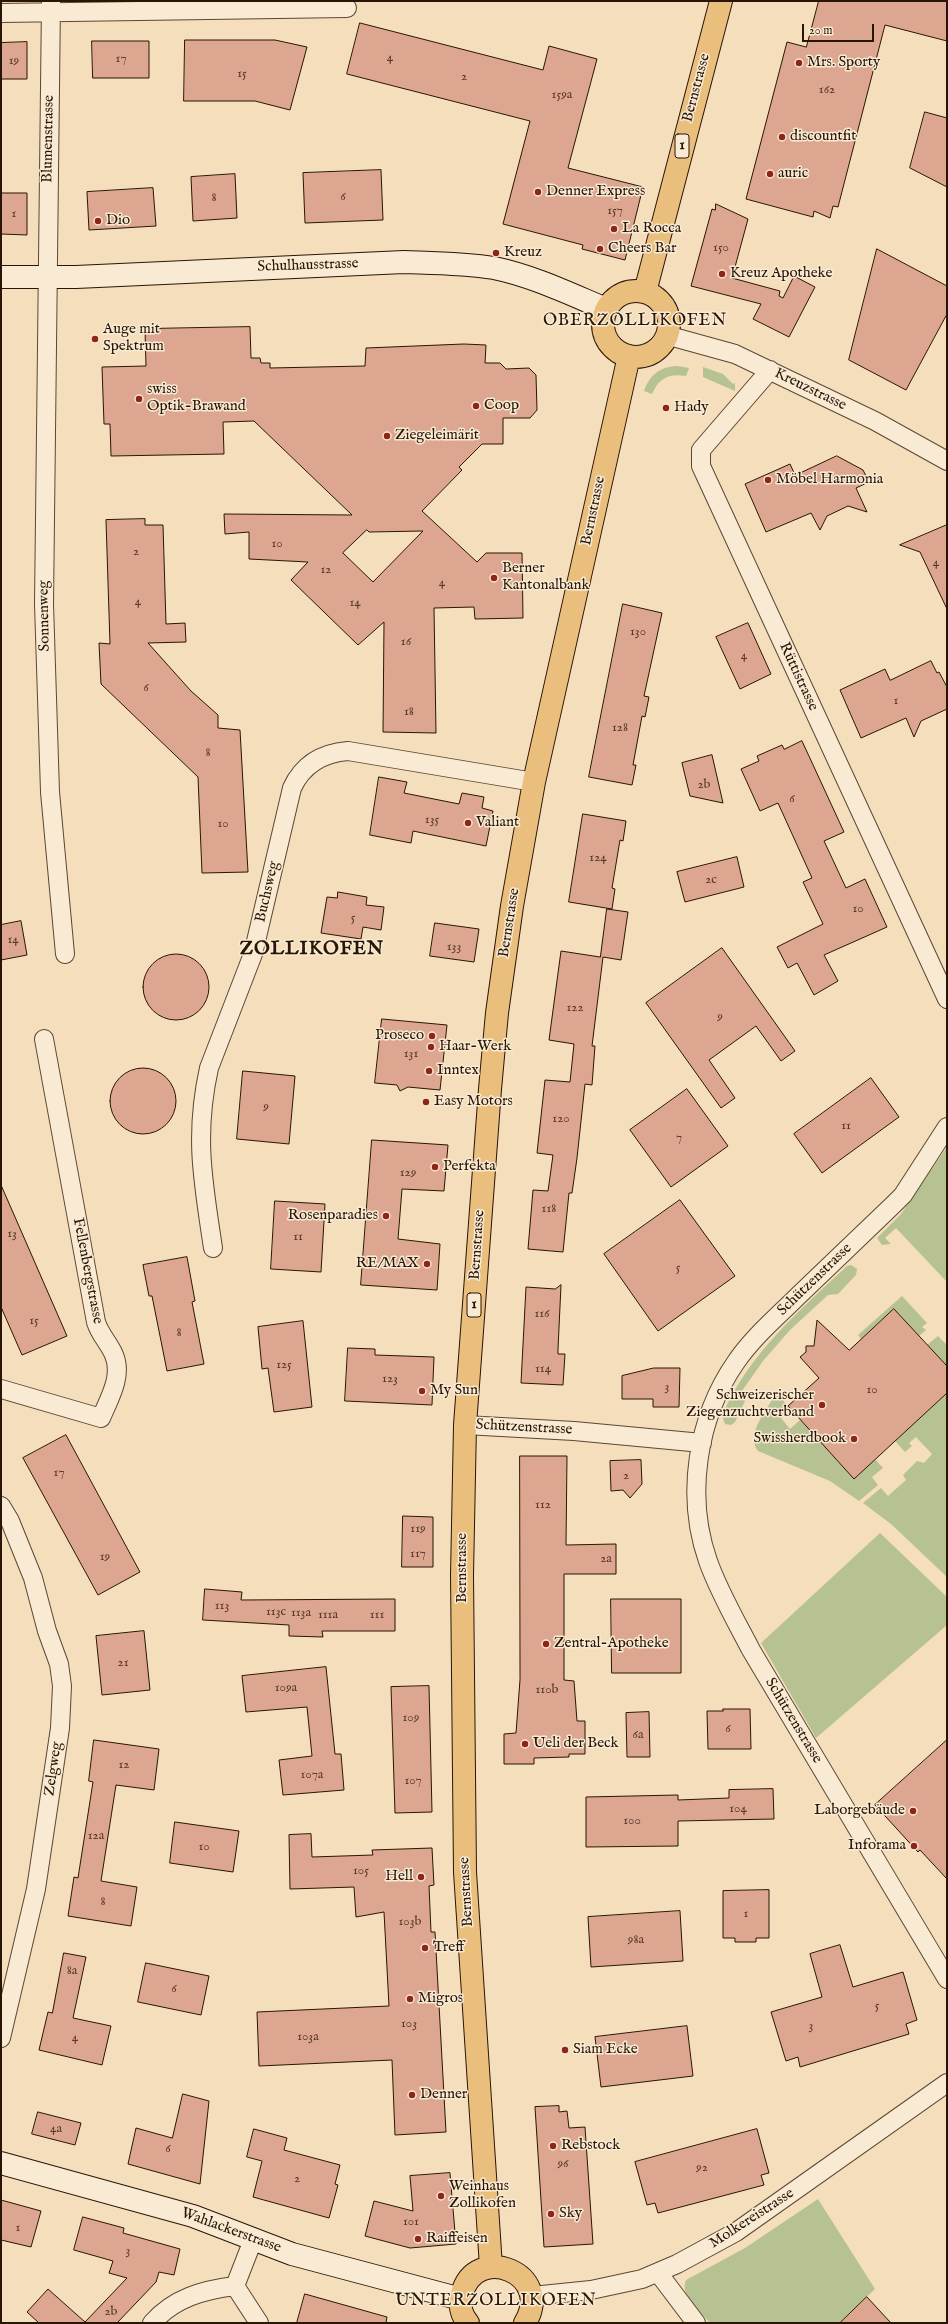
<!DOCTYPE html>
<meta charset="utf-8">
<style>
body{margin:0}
#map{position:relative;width:948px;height:2324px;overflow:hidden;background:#f5debb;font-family:"IM FELL English",serif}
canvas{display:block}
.frame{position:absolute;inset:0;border:2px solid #291506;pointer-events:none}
.scale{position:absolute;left:802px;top:24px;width:72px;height:18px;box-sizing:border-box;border:2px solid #291506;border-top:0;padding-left:5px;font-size:12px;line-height:14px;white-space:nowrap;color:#291506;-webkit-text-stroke:3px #f8ead3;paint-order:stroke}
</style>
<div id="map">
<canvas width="948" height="2324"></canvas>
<div class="frame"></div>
<div class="scale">20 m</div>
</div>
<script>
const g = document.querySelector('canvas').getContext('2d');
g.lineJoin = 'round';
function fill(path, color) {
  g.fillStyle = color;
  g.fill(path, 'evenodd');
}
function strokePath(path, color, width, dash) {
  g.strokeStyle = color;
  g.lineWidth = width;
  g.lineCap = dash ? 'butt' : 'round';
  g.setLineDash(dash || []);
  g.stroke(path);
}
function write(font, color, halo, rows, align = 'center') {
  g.font = font + ' "IM FELL English",serif';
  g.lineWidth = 3;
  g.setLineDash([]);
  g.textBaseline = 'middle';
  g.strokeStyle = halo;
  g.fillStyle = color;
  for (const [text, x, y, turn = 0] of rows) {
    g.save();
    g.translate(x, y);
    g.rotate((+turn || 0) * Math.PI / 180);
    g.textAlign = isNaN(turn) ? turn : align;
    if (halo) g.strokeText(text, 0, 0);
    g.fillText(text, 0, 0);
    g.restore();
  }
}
const green = new Path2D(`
 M 677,366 L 689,368 L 686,376 C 669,373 659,378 652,394 L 644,391 C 650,375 659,367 677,366 Z
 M 703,367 L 723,374 L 733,384 L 735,383 L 735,391 L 703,377 Z
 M 947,1147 L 947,1282 L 896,1228 L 885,1238 L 891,1244 L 882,1245 L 877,1238 L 901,1214 Z
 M 851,1265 L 857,1269 L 856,1275 L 838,1294 L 828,1295 L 790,1330 L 763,1361 L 742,1391 L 745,1401 L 735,1422 L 731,1425 L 725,1424 L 722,1416 C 748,1354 799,1311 847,1266 Z
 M 902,1296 L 927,1323 L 922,1327 L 926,1330 L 919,1336 L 894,1309 L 861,1339 L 858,1335 Z
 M 938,1336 L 947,1345 L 947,1366 L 927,1345 Z
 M 947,1393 L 947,1577 L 891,1524 L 863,1503 L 881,1488 L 888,1496 L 906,1480 L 903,1475 L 917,1461 L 924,1463 L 932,1454 L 916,1437 L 909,1443 L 912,1446 L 905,1452 L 895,1441 Z
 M 776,1396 L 779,1396 L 791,1409 L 781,1418 L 790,1429 L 800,1420 L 854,1479 L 875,1459 L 883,1468 L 872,1477 L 878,1485 L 859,1501 L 830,1481 L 758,1451 C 746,1435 764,1414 772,1400 Z
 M 880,1533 L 947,1597 L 947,1625 L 816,1738 L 761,1643 Z
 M 818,2199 L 875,2289 L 839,2323 L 710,2323 C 701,2312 679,2296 686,2280 L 745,2248 Z`);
const building = new Path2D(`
 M 819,1 L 947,1 L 947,41 L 885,25 L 838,207 L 833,206 L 830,218 L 814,211 L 813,217 L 746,199 L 787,42 L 806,47 Z
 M 360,23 L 543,70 L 549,46 L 597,59 L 568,168 L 643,187 L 625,260 L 582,249 L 583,245 L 503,224 L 530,121 L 347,74 Z
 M 185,40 L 275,40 L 307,47 L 290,110 L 255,101 L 184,101 Z
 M 92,41 L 149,41 L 149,78 L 93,78 Z
 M 27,42 L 27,79 L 1,79 L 1,43 Z
 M 925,112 L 947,118 L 947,187 L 910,168 Z
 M 381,170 L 383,220 L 305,223 L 303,173 Z
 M 235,174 L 237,218 L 193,221 L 191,177 Z
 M 153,188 L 156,226 L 89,230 L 87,192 Z
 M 1,193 L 27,193 L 27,235 L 1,234 Z
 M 716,204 L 748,219 L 732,278 L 780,291 L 779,296 L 783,298 L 794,276 L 815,287 L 789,337 L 753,319 L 761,304 L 691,286 L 712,209 L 715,210 Z
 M 877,249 L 947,286 L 947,314 L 906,390 L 849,360 Z
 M 250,327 L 251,358 L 260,358 L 261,363 L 270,363 L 270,368 L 365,366 L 366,348 L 464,344 L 486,345 L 485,363 L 500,363 L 506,369 L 529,368 L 536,375 L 537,410 L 530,418 L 503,418 L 503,444 L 482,444 L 459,467 L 462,470 L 422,511 L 477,562 L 486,553 L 522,553 L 523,618 L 475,619 L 474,607 L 434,608 L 436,733 L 383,732 L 384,622 L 358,645 L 291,580 L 308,562 L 249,559 L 249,532 L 225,534 L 224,514 L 352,515 L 254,421 L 223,422 L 224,454 L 111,456 L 110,424 L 104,424 L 102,367 L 146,366 L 145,329 ZM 367,530 L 369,532 L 423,531 L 373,582 L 343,553 Z
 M 837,456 L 863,470 L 869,482 L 856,488 L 867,512 L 848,506 L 827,516 L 820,530 L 811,513 L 766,532 L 745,484 L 790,464 L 795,475 Z
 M 145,519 L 145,525 L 163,525 L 166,624 L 185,623 L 186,642 L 148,643 L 191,691 L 218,715 L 218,728 L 240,730 L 248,872 L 202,873 L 198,777 L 101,684 L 99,643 L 110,644 L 106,520 Z
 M 947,525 L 947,609 L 920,552 L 900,545 Z
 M 623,604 L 662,613 L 644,696 L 649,697 L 645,717 L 642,716 L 633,765 L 636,765 L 632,785 L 589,777 Z
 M 748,623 L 771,674 L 740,689 L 716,637 Z
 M 931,661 L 937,673 L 939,672 L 947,687 L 947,709 L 921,721 L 914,737 L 906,718 L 861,738 L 840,690 L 885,669 L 890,680 Z
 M 802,741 L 844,832 L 824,841 L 846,888 L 865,879 L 887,927 L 824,955 L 838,981 L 814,995 L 797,963 L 788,968 L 777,947 L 823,924 L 803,882 L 812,878 L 778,803 L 760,811 L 741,769 L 759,761 L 757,756 L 782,745 L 784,749 Z
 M 712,755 L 723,803 L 690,796 L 682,763 Z
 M 379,777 L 407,782 L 404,793 L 459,804 L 462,793 L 484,797 L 482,808 L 493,811 L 486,846 L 413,831 L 411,843 L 370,835 Z
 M 583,814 L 626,821 L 623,841 L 620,840 L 612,888 L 615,889 L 612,909 L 569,902 Z
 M 737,857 L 744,887 L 685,902 L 677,872 Z
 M 338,892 L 367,897 L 366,905 L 384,907 L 381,930 L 363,927 L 361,939 L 321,933 L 327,897 L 337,898 Z
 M 607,909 L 628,912 L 621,960 L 603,957 L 592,1046 L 595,1046 L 592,1085 L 585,1084 L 577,1158 L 572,1193 L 569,1193 L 563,1252 L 528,1249 L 533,1190 L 548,1191 L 553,1155 L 537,1153 L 545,1080 L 570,1082 L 574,1044 L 549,1040 L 561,951 L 600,957 Z
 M 21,921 L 27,955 L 1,960 L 1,925 Z
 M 435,923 L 479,929 L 474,962 L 430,956 Z
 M 722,948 L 795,1051 L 781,1061 L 756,1026 L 709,1060 L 735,1098 L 721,1108 L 646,1003 Z
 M143 987a33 33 0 1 1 66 0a33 33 0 1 1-66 0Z
 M 382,1019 L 447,1025 L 440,1090 L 408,1087 L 400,1091 L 397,1085 L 375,1083 Z
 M110 1101a33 33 0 1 1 66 0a33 33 0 1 1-66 0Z
 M 243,1071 L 295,1076 L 289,1144 L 237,1139 Z
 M 871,1078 L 899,1117 L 822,1173 L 794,1134 Z
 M 687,1089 L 728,1146 L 671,1187 L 630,1130 Z
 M 372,1140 L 448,1145 L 444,1191 L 402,1189 L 398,1239 L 440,1244 L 437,1290 L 361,1285 Z
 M 1,1185 L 67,1336 L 22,1355 L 1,1307 Z
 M 680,1200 L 735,1276 L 658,1331 L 604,1254 Z
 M 275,1201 L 325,1204 L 321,1272 L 271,1269 Z
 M 187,1257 L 195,1301 L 192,1302 L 204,1364 L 167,1371 L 152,1296 L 149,1296 L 143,1265 Z
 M 561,1285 L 558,1349 L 558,1354 L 565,1354 L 563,1385 L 521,1383 L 526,1287 L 555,1289 Z
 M 894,1309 L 947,1366 L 947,1393 L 854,1479 L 788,1406 L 819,1378 L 800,1357 L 806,1352 L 806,1346 L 814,1346 L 817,1320 L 849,1350 Z
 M 303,1321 L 312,1407 L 274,1412 L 268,1368 L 262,1369 L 258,1327 Z
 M 348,1348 L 375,1349 L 375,1355 L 434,1357 L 432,1405 L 345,1401 Z
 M 654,1368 L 680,1368 L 679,1407 L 653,1407 L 653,1399 L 622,1399 L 622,1376 Z
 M 66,1435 L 140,1572 L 98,1595 L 23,1458 Z
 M 520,1456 L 567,1456 L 566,1545 L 616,1544 L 616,1574 L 564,1574 L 564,1680 L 574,1681 L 577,1721 L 585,1721 L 585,1754 L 569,1754 L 569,1757 L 534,1758 L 534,1764 L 504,1764 L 504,1734 L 516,1733 L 520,1680 Z
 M 641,1460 L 642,1484 L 630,1498 L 623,1490 L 611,1491 L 610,1461 Z
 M 403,1516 L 433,1517 L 433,1567 L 402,1567 Z
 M 205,1589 L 242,1592 L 241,1600 L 395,1599 L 395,1631 L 322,1631 L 323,1637 L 289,1636 L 289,1625 L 203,1620 Z
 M 611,1599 L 681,1599 L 681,1673 L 612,1673 Z
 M 144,1631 L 150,1690 L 102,1695 L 96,1636 Z
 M 326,1667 L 335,1754 L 341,1754 L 344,1790 L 283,1795 L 279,1760 L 312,1756 L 307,1707 L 246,1712 L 242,1676 Z
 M 429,1686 L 432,1812 L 395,1813 L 391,1687 Z
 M 723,1709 L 750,1709 L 751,1749 L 708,1749 L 707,1711 L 723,1711 Z
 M 649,1712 L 650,1757 L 627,1757 L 626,1713 Z
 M 94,1740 L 159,1749 L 154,1790 L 116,1785 L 101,1881 L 137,1887 L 131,1926 L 68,1916 L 74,1877 L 78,1878 L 93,1782 L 89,1781 Z
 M 947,1740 L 947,1879 L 920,1850 L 918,1852 L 875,1805 Z
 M 773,1789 L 774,1819 L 678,1821 L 678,1846 L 586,1847 L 586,1797 L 678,1795 L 678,1800 L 729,1798 L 729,1790 Z
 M 175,1822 L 239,1831 L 233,1872 L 170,1863 Z
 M 311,1834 L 312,1857 L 373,1855 L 372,1850 L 432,1848 L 434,1885 L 429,1886 L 431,1932 L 435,1932 L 446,2132 L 395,2135 L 392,2060 L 259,2066 L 257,2012 L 389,2006 L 384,1912 L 356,1917 L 354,1887 L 290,1889 L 289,1835 Z
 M 769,1890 L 769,1938 L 756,1938 L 756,1942 L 735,1942 L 735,1938 L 723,1938 L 723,1891 Z
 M 680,1911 L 683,1961 L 591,1967 L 588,1917 Z
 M 840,1945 L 853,1987 L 903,1972 L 917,2020 L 906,2024 L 909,2034 L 800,2067 L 798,2057 L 786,2061 L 771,2012 L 822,1997 L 810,1954 Z
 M 64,1953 L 86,1957 L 73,2018 L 111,2026 L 102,2065 L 39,2050 L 48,2012 L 52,2013 Z
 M 146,1963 L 209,1976 L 201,2015 L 138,2002 Z
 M 687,2026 L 693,2076 L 601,2087 L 595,2037 Z
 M 183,2094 L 209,2101 L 200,2184 L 128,2164 L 136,2128 L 172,2138 Z
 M 559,2106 L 559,2112 L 567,2111 L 569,2128 L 585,2127 L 593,2244 L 544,2247 L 535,2107 Z
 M 38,2112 L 81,2123 L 75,2145 L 32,2134 Z
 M 254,2129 L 287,2138 L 284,2150 L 340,2165 L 335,2184 L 338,2185 L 329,2218 L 253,2197 L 262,2161 L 247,2157 Z
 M 757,2129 L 769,2173 L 761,2175 L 764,2185 L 658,2213 L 655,2203 L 647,2205 L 635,2162 Z
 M 450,2173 L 456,2244 L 410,2248 L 365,2236 L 374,2201 L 413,2211 L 410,2176 Z
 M 1,2200 L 41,2211 L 31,2247 L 1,2240 Z
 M 83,2217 L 124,2228 L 123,2233 L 180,2249 L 174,2275 L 159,2272 L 156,2282 L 117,2323 L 39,2323 L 27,2312 L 48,2289 L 85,2322 L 127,2278 L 109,2273 L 113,2261 L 74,2250 Z
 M 305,2294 L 387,2317 L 386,2323 L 297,2323 Z
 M 867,2297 L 891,2323 L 840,2323 Z`);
const street = new Path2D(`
 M 51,1 L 44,604 L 50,792 L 65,954
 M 1,13 L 347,8
 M 666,335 L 735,354 L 875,421 L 947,461
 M 770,370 L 701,450 L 701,466 L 947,999
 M 947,1127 L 903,1195 L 894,1204 C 862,1235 830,1265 798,1296 C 777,1317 753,1337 736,1362 C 697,1418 685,1496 708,1561 C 719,1592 736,1621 751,1650 L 947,1979
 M 213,1248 C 203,1181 194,1136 209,1068 L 253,954 L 292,788 C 303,764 323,753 348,751 L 534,782
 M 1,1389 L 101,1418 C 109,1399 123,1376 114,1355 C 109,1343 100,1335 96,1322 L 44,1039
 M 465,1425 L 574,1431 L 702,1443
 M 1,1506 L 10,1521 L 33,1578 L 47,1631 L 59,1664 L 62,1686 L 60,1728 L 36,1889 L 1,2038
 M 253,2240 L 235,2286 L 259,2323
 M 659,2274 L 696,2323
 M 532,2296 L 591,2290 L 642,2279 L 677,2264 L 736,2232 L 947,2083
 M 152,2323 C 174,2298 203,2290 235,2286`);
const secondary = new Path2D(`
 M 1,277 L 76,277 L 404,262 C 434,263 464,263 494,268 C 533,276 570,294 606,309
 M 1,2163 L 193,2216 L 292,2254 L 461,2299`);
const primary = new Path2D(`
 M603 324a33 33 0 1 1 66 0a33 33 0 1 1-66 0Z
 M 645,292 L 721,1
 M 491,2267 L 465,1872 L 462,1575 L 465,1425 L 490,1089 L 497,1013 L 512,906 L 534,782 L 629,356
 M 468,2323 C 461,2315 459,2304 462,2294 C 475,2242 555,2273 525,2323`);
const markers = [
 [799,63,4,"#8f2418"],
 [782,137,4,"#8f2418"],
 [770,174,4,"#8f2418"],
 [538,192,4,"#8f2418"],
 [98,221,4,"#8f2418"],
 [614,229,4,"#8f2418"],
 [600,249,4,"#8f2418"],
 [496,253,4,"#8f2418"],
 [722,274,4,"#8f2418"],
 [95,339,4,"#8f2418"],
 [139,399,4,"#8f2418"],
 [476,406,4,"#8f2418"],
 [666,408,4,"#8f2418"],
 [387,436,4,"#8f2418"],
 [768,480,4,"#8f2418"],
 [494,578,4,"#8f2418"],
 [468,823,4,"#8f2418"],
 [432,1036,4,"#8f2418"],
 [431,1047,4,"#8f2418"],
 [429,1071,4,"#8f2418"],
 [426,1102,4,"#8f2418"],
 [435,1167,4,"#8f2418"],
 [386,1216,4,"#8f2418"],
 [427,1264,4,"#8f2418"],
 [422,1391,4,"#8f2418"],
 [822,1405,4,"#8f2418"],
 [854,1439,4,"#8f2418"],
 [546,1644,4,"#8f2418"],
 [525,1744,4,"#8f2418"],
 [913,1811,4,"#8f2418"],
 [914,1846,4,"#8f2418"],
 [421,1877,4,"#8f2418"],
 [425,1948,4,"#8f2418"],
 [410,1999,4,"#8f2418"],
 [565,2050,4,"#8f2418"],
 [412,2095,4,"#8f2418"],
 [553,2146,4,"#8f2418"],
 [441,2196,4,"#8f2418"],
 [551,2214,4,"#8f2418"],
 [418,2239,4,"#8f2418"]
];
const numberNames = [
 ["4",390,58],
 ["17",121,59],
 ["19",14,61],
 ["15",242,74],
 ["2",464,77],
 ["162",827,90],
 ["159a",562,95],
 ["6",343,197],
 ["8",214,198],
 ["157",615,211],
 ["1",14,214],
 ["150",721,248],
 ["10",277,544],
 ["2",136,552],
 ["4",936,563],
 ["12",326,570],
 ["4",442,583],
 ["4",138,602],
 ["14",355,603],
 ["130",638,632],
 ["16",406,642],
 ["4",744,656],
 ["6",146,688],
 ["1",896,701],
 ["18",409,712],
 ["128",620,728],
 ["8",208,753],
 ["2b",704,785],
 ["6",792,799],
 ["135",432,820],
 ["10",223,824],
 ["124",598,858],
 ["2c",711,880],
 ["10",858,909],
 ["5",353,918],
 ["14",13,940],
 ["133",454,947],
 ["122",575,1008],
 ["9",720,1017],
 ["131",411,1054],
 ["9",266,1107],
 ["120",561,1119],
 ["11",846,1126],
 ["7",679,1138],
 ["129",408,1173],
 ["118",549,1209],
 ["13",12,1234],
 ["11",298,1237],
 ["5",678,1268],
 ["116",542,1314],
 ["15",34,1321],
 ["8",179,1333],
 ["125",284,1365],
 ["114",543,1369],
 ["123",390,1379],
 ["3",667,1387],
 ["10",872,1390],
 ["17",59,1473],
 ["2",626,1476],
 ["112",543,1505],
 ["119",418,1529],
 ["117",418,1554],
 ["19",105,1557],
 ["2a",606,1559],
 ["113",222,1606],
 ["113c",276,1612],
 ["113a",301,1613],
 ["111a",328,1615],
 ["111",377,1615],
 ["21",123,1663],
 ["109a",286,1688],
 ["110b",547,1690],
 ["109",411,1718],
 ["6",728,1729],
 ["6a",638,1735],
 ["12",124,1765],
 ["107a",312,1775],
 ["107",413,1781],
 ["104",738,1809],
 ["100",632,1821],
 ["12a",96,1836],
 ["10",204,1847],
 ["105",361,1871],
 ["8",103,1902],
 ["1",746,1914],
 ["103b",410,1922],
 ["98a",636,1940],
 ["8a",72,1971],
 ["6",174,1989],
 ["5",877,2006],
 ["103",409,2024],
 ["3",811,2026],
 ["103a",308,2037],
 ["4",75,2038],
 ["4a",56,2129],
 ["6",168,2149],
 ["96",563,2164],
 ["92",702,2168],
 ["2",297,2179],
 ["101",411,2222],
 ["1",18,2228],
 ["3",128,2251],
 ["2b",111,2312]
];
const shields = [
 [682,146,14],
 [474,1305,14]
];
const shieldNames = [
 ["1",682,146],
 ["1",474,1305]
];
const poiNames = [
 ["Mrs. Sporty",807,63],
 ["discountfit",790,137],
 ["auric",778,174],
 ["Denner Express",546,192],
 ["Dio",106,221],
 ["La Rocca",622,229],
 ["Cheers Bar",608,249],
 ["Kreuz",504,253],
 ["Kreuz Apotheke",730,274],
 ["Auge mit",103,330],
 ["Spektrum",103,347],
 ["swiss",147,390],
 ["Optik-Brawand",147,407],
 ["Coop",484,406],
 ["Hady",674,408],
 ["Ziegeleimärit",395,436],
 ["Möbel Harmonia",776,480],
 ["Berner",502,569],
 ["Kantonalbank",502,586],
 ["Valiant",476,823],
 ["Proseco",424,1036,"right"],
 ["Haar-Werk",439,1047],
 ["Inntex",437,1071],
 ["Easy Motors",434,1102],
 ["Perfekta",443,1167],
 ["Rosenparadies",378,1216,"right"],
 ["RE/MAX",419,1264,"right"],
 ["My Sun",430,1391],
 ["Schweizerischer",814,1396,"right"],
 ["Ziegenzuchtverband",814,1413,"right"],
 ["Swissherdbook",846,1439,"right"],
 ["Zentral-Apotheke",554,1644],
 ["Ueli der Beck",533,1744],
 ["Laborgebäude",905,1811,"right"],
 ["Inforama",906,1846,"right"],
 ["Hell",413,1877,"right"],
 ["Treff",433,1948],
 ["Migros",418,1999],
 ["Siam Ecke",573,2050],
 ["Denner",420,2095],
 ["Rebstock",561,2146],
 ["Weinhaus",449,2187],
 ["Zollikofen",449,2204],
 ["Sky",559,2214],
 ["Raiffeisen",426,2239]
];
const streetNames = [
 ["Bernstrasse",697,88,-75],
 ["Blumenstrasse",49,139,-89],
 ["Schulhausstrasse",308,266,-2],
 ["Kreuzstrasse",810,390,26],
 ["Bernstrasse",594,511,-78],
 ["Sonnenweg",45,616,-91],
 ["Rüttistrasse",798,677,65],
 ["Buchsweg",268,892,-77],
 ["Bernstrasse",510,923,-81],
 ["Bernstrasse",478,1245,-86],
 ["Fellenbergstrasse",87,1271,79],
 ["Schützenstrasse",815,1280,-44],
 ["Schützenstrasse",524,1428,3],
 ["Bernstrasse",463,1568,-90],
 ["Schützenstrasse",793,1721,59],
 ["Zelgweg",54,1769,-82],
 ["Bernstrasse",467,1892,-93],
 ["Molkereistrasse",752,2219,-33],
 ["Wahlackerstrasse",231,2231,20]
];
const quarterNames = [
 ["OBERZOLLIKOFEN",635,322],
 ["UNTERZOLLIKOFEN",496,2302]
];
const districtNames = [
 ["ZOLLIKOFEN",312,950]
];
fill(green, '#b7c293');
fill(building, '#dda690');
strokePath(building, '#291506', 1);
strokePath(street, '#5c4733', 20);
strokePath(secondary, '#291506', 24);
strokePath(primary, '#291506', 24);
strokePath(street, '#f8ead3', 18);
strokePath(secondary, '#f8ead3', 22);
strokePath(primary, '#eabf7e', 22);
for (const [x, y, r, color] of markers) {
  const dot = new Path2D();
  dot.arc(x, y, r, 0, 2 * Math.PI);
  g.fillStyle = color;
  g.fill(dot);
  strokePath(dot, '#f8ead3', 1.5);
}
write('13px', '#563928', null, numberNames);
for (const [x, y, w] of shields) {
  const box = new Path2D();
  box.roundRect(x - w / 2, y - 12, w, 24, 3);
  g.fillStyle = '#f8ead3';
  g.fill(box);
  strokePath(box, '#291506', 1);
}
write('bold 14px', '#291506', null, shieldNames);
write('15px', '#291506', '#f8ead3', poiNames, 'left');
write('15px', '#291506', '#f8ead3', streetNames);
g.letterSpacing = '1px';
write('17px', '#291506', '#f8ead3', quarterNames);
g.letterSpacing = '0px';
g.letterSpacing = '1px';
write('bold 19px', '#291506', '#f8ead3', districtNames);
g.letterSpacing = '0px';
</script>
